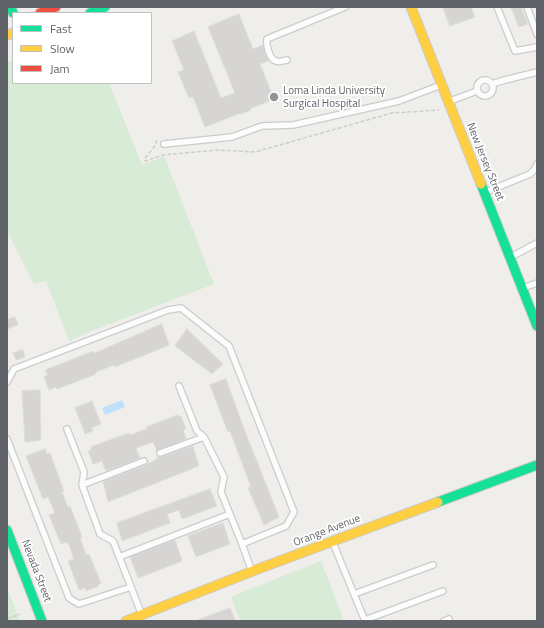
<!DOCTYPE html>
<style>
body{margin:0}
#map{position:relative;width:544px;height:628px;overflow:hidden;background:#efeeea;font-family:"Titillium Web",sans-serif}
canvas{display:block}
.frame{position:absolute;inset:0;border:8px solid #5f6368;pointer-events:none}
.legend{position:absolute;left:12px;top:12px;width:140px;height:72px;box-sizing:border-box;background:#fff;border:1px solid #bfc1c3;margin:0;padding:5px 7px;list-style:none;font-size:12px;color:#5f6368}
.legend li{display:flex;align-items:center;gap:8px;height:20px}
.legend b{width:20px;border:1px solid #bfc1c3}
</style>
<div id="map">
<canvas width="544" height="628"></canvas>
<div class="frame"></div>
<ul class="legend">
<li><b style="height:5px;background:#16e098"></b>Fast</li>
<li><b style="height:5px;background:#ffcf43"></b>Slow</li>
<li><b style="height:5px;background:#f24e42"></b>Jam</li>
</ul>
</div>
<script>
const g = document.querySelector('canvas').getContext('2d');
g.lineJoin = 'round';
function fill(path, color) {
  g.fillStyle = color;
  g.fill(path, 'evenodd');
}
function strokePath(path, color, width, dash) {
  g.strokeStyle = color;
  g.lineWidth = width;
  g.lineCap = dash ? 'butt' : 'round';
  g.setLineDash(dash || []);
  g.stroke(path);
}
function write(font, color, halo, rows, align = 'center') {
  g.font = font + ' "Titillium Web",sans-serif';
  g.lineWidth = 3.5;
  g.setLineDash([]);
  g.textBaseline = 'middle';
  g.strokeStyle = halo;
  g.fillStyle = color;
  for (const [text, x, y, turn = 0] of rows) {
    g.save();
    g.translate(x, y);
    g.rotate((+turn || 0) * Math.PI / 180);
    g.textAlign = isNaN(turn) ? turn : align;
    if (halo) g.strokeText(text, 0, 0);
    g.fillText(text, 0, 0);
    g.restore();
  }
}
const green = new Path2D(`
 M 13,60 L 13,83 L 109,83 L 142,165 L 164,156 L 214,284 L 89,332 L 69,341 L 46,281 L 34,284 L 7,231 L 7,62 Z
 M 321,561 L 344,621 L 240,621 L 231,597 Z
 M 7,587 L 20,621 L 7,621 Z`);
const water = new Path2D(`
 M 122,400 L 125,407 L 105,415 L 102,408 Z`);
const building = new Path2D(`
 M 443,7 L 471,7 L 475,17 L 450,26 Z
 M 511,7 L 521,7 L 528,24 L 519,27 Z
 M 239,14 L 253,49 L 263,45 L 265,55 L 268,61 L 260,64 L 274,99 L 250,109 L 251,110 L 241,114 L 241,113 L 205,127 L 193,97 L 189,98 L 178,72 L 184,70 L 172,41 L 194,31 L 221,98 L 235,93 L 208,27 Z
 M 15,317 L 18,325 L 7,329 L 7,320 Z
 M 162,324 L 169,345 L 115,367 L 114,365 L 96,372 L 96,374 L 89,377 L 57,389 L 56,387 L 49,390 L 44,377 L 48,375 L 45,370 L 93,351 L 94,353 Z
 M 187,329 L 223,364 L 212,374 L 175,346 Z
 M 23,350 L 25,357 L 16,360 L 13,353 Z
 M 226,379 L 243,426 L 279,517 L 264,525 L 248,488 L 251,487 L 230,431 L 228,432 L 210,385 Z
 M 40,390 L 41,440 L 25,442 L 22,391 Z
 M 92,401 L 101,424 L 91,428 L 93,431 L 85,434 L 75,408 Z
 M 178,415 L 178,417 L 181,416 L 186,429 L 183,430 L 186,439 L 157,451 L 153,442 L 136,448 L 140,458 L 106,471 L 102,461 L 93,464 L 88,451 L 91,450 L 91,448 L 93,446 L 129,433 L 130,435 L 147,429 L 147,427 Z
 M 193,446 L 199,466 L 108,502 L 103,481 L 146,465 L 157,459 L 156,457 L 161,457 Z
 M 45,449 L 47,454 L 50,453 L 64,491 L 62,492 L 68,507 L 70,506 L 82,537 L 80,538 L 86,555 L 89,554 L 101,583 L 98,584 L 99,586 L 86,591 L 85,588 L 79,590 L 68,561 L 74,559 L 69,545 L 67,542 L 61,544 L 49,515 L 55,513 L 48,497 L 43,499 L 26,456 Z
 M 210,489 L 217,506 L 182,519 L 179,510 L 167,514 L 170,523 L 122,541 L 117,523 Z
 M 223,523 L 230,544 L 196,557 L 188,536 Z
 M 175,540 L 182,561 L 138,578 L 130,557 Z
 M 230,608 L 236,621 L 198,621 L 198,620 Z`);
const path = new Path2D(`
 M 157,140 L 155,146 L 145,158 L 145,161 L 163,155 L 217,150 L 255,152 L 392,113 L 439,110
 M 7,619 L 20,614`);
const lane = new Path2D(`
 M 497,7 L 515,51 L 537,47
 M 527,7 L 537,34
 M 287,60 C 283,61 278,63 274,60 C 269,57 266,44 267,39 L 345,7
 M477 88a8 8 0 1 1 16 0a8 8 0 1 1-16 0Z
 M 492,84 L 505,80 L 537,72
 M 450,101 L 477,91
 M 164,144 L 232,137 L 262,126 L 293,125 L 399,101 L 441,85
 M 486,192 L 530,174 L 535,169 L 537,164
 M 511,257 L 537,243
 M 523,288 L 537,283
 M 7,382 L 14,369 L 168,310 L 181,308 L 229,346 L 294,512 L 286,526 L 242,544 L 251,569
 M 179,386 L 197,431 L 204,437 L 224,477 L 221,492 L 242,544
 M 67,429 L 84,472 L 82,485 L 100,534 L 113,541 L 131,587
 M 7,439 L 69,598 L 79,604 L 131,587 L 141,613
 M 160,453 L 204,437
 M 82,485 L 144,461
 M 333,543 L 365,621
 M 119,557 L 230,514
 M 354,594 L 433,565
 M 365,620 L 443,591
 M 444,621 L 449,619`);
const fast = new Path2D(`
 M 11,7 L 13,13
 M 90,13 L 105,7
 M 481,184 L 537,326
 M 438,502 L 537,465
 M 7,530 L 42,621`);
const slow = new Path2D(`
 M 411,7 L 481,184
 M 7,35 L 13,33
 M 126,621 L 258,569 L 438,502`);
const jam = new Path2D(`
 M 40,13 L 56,7`);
const markers = [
 [274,97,5,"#919496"]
];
const poiNames = [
 ["Loma Linda University",283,91],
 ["Surgical Hospital",283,104]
];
const streetNames = [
 ["New Jersey Street",485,162,68],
 ["Orange Avenue",327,531,-21],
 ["Nevada Street",36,571,69]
];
fill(green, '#d8ebd6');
fill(water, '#bfe0f9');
fill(building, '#d6d5d3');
strokePath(building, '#deddd9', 1);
strokePath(lane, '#cbcccc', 8);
strokePath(fast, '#cacacb', 11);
strokePath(slow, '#cacacb', 11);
strokePath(jam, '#cacacb', 11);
strokePath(path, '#cacfcc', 1.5, [4, 2]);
strokePath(lane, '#fdfcfc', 5.5);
strokePath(fast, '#16e098', 9);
strokePath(slow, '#ffcf43', 9);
strokePath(jam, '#f24e42', 9);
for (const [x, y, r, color] of markers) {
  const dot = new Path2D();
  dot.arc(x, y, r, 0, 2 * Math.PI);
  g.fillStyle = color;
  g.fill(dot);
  strokePath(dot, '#fff', 1.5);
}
write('11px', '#5f6368', '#fff', poiNames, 'left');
write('11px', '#5f6368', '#fff', streetNames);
</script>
